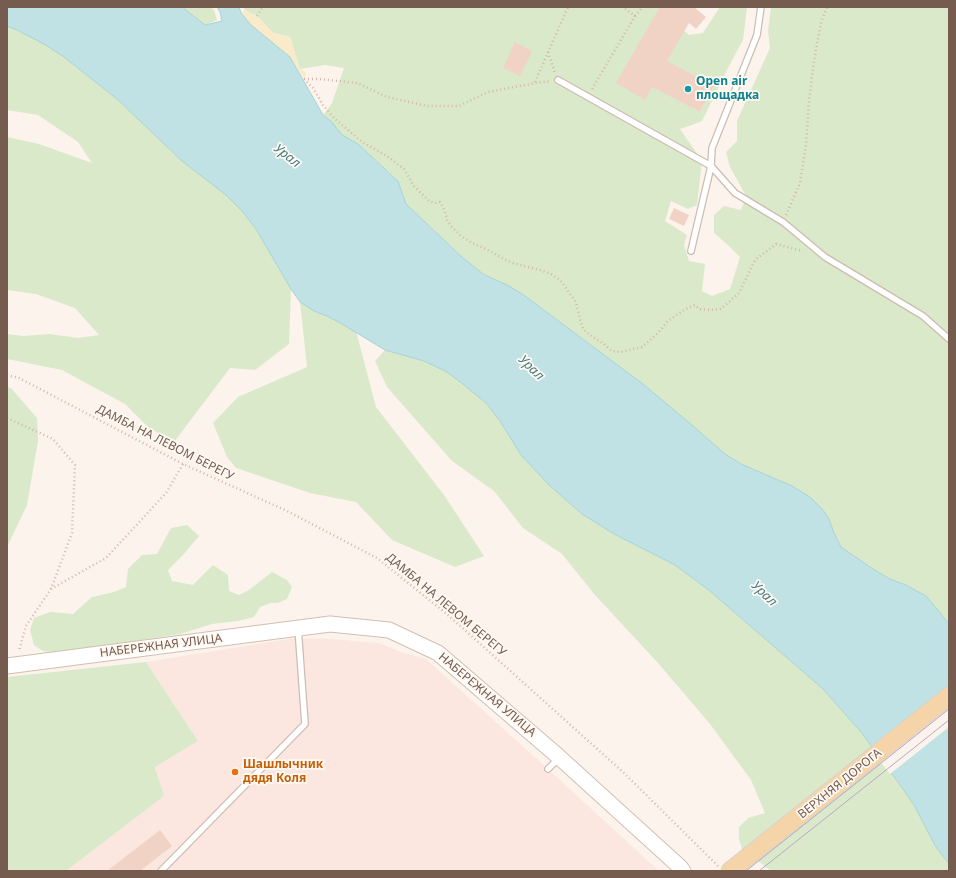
<!DOCTYPE html>
<meta charset="utf-8">
<style>
body{margin:0}
#map{position:relative;width:956px;height:878px;overflow:hidden;background:#fcf4ec;font-family:"Noto Sans",sans-serif}
canvas{display:block}
.frame{position:absolute;inset:0;border:8px solid #765b4f;pointer-events:none}
</style>
<div id="map">
<canvas width="956" height="878"></canvas>
<div class="frame"></div>
</div>
<script>
const g = document.querySelector('canvas').getContext('2d');
g.lineJoin = 'round';
function fill(path, color) {
  g.fillStyle = color;
  g.fill(path, 'evenodd');
}
function strokePath(path, color, width, dash) {
  g.strokeStyle = color;
  g.lineWidth = width;
  g.lineCap = dash ? 'butt' : 'round';
  g.setLineDash(dash || []);
  g.stroke(path);
}
function write(font, color, halo, rows, align = 'center') {
  g.font = font + ' "Noto Sans",sans-serif';
  g.lineWidth = 3.5;
  g.setLineDash([]);
  g.textBaseline = 'middle';
  g.strokeStyle = halo;
  g.fillStyle = color;
  for (const [text, x, y, turn = 0] of rows) {
    g.save();
    g.translate(x, y);
    g.rotate((+turn || 0) * Math.PI / 180);
    g.textAlign = isNaN(turn) ? turn : align;
    if (halo) g.strokeText(text, 0, 0);
    g.fillText(text, 0, 0);
    g.restore();
  }
}
const commercial = new Path2D(`
 M 299,638 L 332,639 L 379,643 L 401,652 L 426,659 L 548,769 L 659,871 L 66,871 L 164,796 L 155,767 L 198,741 L 146,662 L 288,639 Z`);
const green = new Path2D(`
 M 182,7 L 210,7 L 214,10 L 217,20 L 205,25 Z
 M 243,7 L 669,7 L 675,23 L 689,35 L 703,33 L 720,7 L 747,7 L 743,40 L 729,66 L 702,121 L 689,126 L 680,129 L 702,161 L 697,205 L 688,209 L 671,201 L 665,221 L 687,235 L 684,245 L 689,261 L 705,264 L 702,291 L 712,296 L 730,289 L 740,257 L 730,247 L 714,233 L 714,215 L 724,206 L 741,210 L 746,196 L 730,167 L 726,152 L 737,141 L 737,121 L 770,48 L 768,31 L 771,7 L 949,7 L 949,624 L 938,610 L 926,596 L 906,585 L 890,579 L 873,569 L 841,547 L 834,533 L 829,519 L 823,510 L 810,497 L 792,486 L 741,464 L 725,454 L 693,426 L 643,384 L 525,296 L 495,279 L 483,274 L 470,264 L 406,204 L 398,180 L 358,144 L 342,135 L 332,122 L 323,115 L 332,103 L 344,68 L 325,65 L 300,69 L 290,37 L 273,33 L 257,16 L 245,10 ZM 714,86 L 700,112 L 663,92 Z
 M 7,26 L 17,30 L 44,44 L 64,57 L 117,99 L 182,161 L 226,195 L 242,211 L 256,229 L 291,289 L 289,344 L 255,370 L 230,368 L 174,442 L 148,427 L 125,404 L 62,370 L 7,359 L 7,334 L 23,336 L 50,334 L 78,338 L 99,335 L 75,308 L 36,294 L 7,290 L 7,137 L 39,144 L 92,163 L 78,142 L 38,115 L 7,110 Z
 M 300,302 L 314,311 L 327,316 L 356,331 L 376,407 L 444,495 L 484,556 L 455,567 L 392,540 L 356,502 L 310,493 L 236,468 L 227,457 L 213,423 L 238,397 L 307,367 Z
 M 385,350 L 424,361 L 447,372 L 463,384 L 486,403 L 500,421 L 521,455 L 548,484 L 582,514 L 614,534 L 675,565 L 710,591 L 823,689 L 861,732 L 898,782 L 914,805 L 936,847 L 949,864 L 949,871 L 771,871 L 742,849 L 739,839 L 739,827 L 748,818 L 765,813 L 751,780 L 710,724 L 658,663 L 595,595 L 562,554 L 523,528 L 494,491 L 452,461 L 387,387 L 375,361 Z
 M 7,387 L 11,388 L 37,418 L 38,441 L 27,505 L 7,547 Z
 M 187,525 L 199,536 L 183,555 L 168,570 L 172,581 L 193,585 L 213,565 L 228,575 L 229,591 L 239,595 L 249,590 L 272,572 L 287,580 L 292,587 L 287,599 L 278,603 L 271,603 L 260,607 L 254,617 L 238,621 L 212,624 L 180,634 L 61,653 L 43,651 L 34,645 L 30,630 L 34,618 L 50,612 L 73,614 L 92,597 L 114,592 L 126,587 L 128,569 L 142,555 L 157,554 L 171,528 Z
 M 146,662 L 198,741 L 155,767 L 164,796 L 66,871 L 7,871 L 7,677 Z`);
const sand = new Path2D(`
 M 245,10 L 257,16 L 273,33 L 290,37 L 300,69 L 307,73 L 304,79 L 290,57 L 251,25 L 241,13 Z`);
const water = new Path2D(`
 M 7,7 L 182,7 L 205,25 L 222,21 L 220,12 L 217,7 L 239,7 L 241,13 L 251,25 L 290,57 L 323,115 L 332,122 L 342,135 L 358,144 L 398,181 L 406,204 L 462,257 L 483,274 L 509,286 L 525,296 L 545,311 L 643,384 L 693,426 L 725,454 L 741,464 L 792,486 L 810,497 L 823,510 L 829,519 L 834,533 L 841,547 L 873,569 L 890,579 L 906,585 L 926,596 L 938,610 L 949,624 L 949,864 L 936,847 L 914,805 L 898,782 L 861,732 L 823,689 L 710,591 L 675,565 L 614,534 L 582,514 L 548,484 L 521,455 L 500,421 L 486,403 L 463,384 L 447,372 L 424,361 L 385,350 L 342,324 L 327,316 L 314,311 L 300,302 L 291,289 L 256,229 L 242,211 L 226,195 L 182,161 L 117,99 L 64,57 L 44,44 L 17,30 L 7,26 Z`);
const pier = new Path2D(`
 M 949,688 L 949,727 L 890,774 L 871,750 Z`);
const building = new Path2D(`
 M 660,7 L 694,7 L 706,17 L 696,29 L 689,23 L 667,61 L 714,86 L 700,112 L 652,87 L 645,100 L 616,83 Z
 M 515,42 L 532,51 L 520,76 L 503,68 Z
 M 674,208 L 689,215 L 684,226 L 669,219 Z
 M 160,830 L 172,846 L 140,871 L 107,871 Z`);
const path = new Path2D(`
 M 257,16 L 263,7
 M 635,16 L 643,7
 M 548,52 L 555,73
 M 304,79 L 313,88 L 323,105 L 334,118 L 362,142 L 387,156 L 404,169 L 414,186 L 429,201 L 435,203 L 440,202 L 445,211 L 447,220 L 452,227 L 461,236 L 472,243 L 484,248 L 506,260 L 513,263 L 540,270 L 551,274 L 560,280 L 576,302 L 580,319 L 583,329 L 590,335 L 604,344 L 612,351 L 621,352 L 642,347 L 658,333 L 668,321 L 684,310 L 695,305 L 699,309 L 710,310 L 721,309 L 739,293 L 755,260 L 776,244 L 803,251
 M 304,79 L 319,79 L 357,83 L 387,97 L 427,106 L 459,106 L 488,92 L 535,83 L 551,81
 M 535,82 L 568,7
 M 592,89 L 635,16 L 623,7
 M 786,215 L 800,183 L 806,145 L 809,101 L 814,61 L 821,23 L 827,7
 M 7,375 L 19,378 L 183,464 L 287,511 L 377,558 L 448,615 L 624,773 L 718,866
 M 7,418 L 53,439 L 75,465 L 72,533 L 51,589 L 26,626 L 19,651
 M 51,589 L 106,558 L 166,493 L 183,464`);
const lane = new Path2D(`
 M 558,80 L 711,166 L 735,193 L 783,222 L 825,257 L 923,316 L 949,339
 M 691,251 L 711,166 L 712,148 L 757,35 L 761,7
 M 548,769 L 559,758
 M 161,871 L 305,724 L 298,628`);
const secondary = new Path2D(`
 M 7,666 L 330,624 L 389,630 L 438,653 L 559,757 L 680,867 L 683,871`);
const primary = new Path2D(`
 M 730,871 L 949,696`);
const tram = new Path2D(`
 M 746,871 L 949,709
 M 759,871 L 949,720`);
const markers = [
 [688,89,4,"#0f9aa8"],
 [235,772,4,"#e8710a"]
];
const cultureNames = [
 ["Open air",696,82],
 ["площадка",696,96]
];
const streetNames = [
 ["ДАМБА НА ЛЕВОМ БЕРЕГУ",165,443,27],
 ["ДАМБА НА ЛЕВОМ БЕРЕГУ",446,605,40],
 ["НАБЕРЕЖНАЯ УЛИЦА",161,646,-7],
 ["НАБЕРЕЖНАЯ УЛИЦА",487,695,40],
 ["ВЕРХНЯЯ ДОРОГА",840,784,-39]
];
const foodNames = [
 ["Шашлычник",243,765],
 ["дядя Коля",243,779]
];
const waterNames = [
 ["Урал",287,156,38],
 ["Урал",531,368,44],
 ["Урал",764,594,44]
];
fill(commercial, '#fbe7e0');
fill(green, '#d9e9ca');
fill(sand, '#f9ebc9');
fill(water, '#c0e2e5');
strokePath(water, '#a7d2d6', 1);
fill(pier, '#fcf4ec');
fill(building, '#f0d3c5');
strokePath(lane, '#cebcb1', 8);
strokePath(secondary, '#d3beb1', 17);
strokePath(primary, '#d9d1ce', 19);
strokePath(path, '#d5b6a7', 2.5, [1, 3]);
strokePath(lane, '#fff', 5.5);
strokePath(secondary, '#fff', 15);
strokePath(primary, '#f6d4a9', 17);
strokePath(tram, '#b7a9c6', 1);
for (const [x, y, r, color] of markers) {
  const dot = new Path2D();
  dot.arc(x, y, r, 0, 2 * Math.PI);
  g.fillStyle = color;
  g.fill(dot);
  strokePath(dot, '#fef9f2', 1.5);
}
write('bold 12px', '#0d838f', '#fef9f2', cultureNames, 'left');
write('12px', '#765b4f', '#fef9f2', streetNames);
write('bold 12px', '#c56008', '#fef9f2', foodNames, 'left');
write('italic 13px', '#477b81', '#fef9f2', waterNames);
</script>
